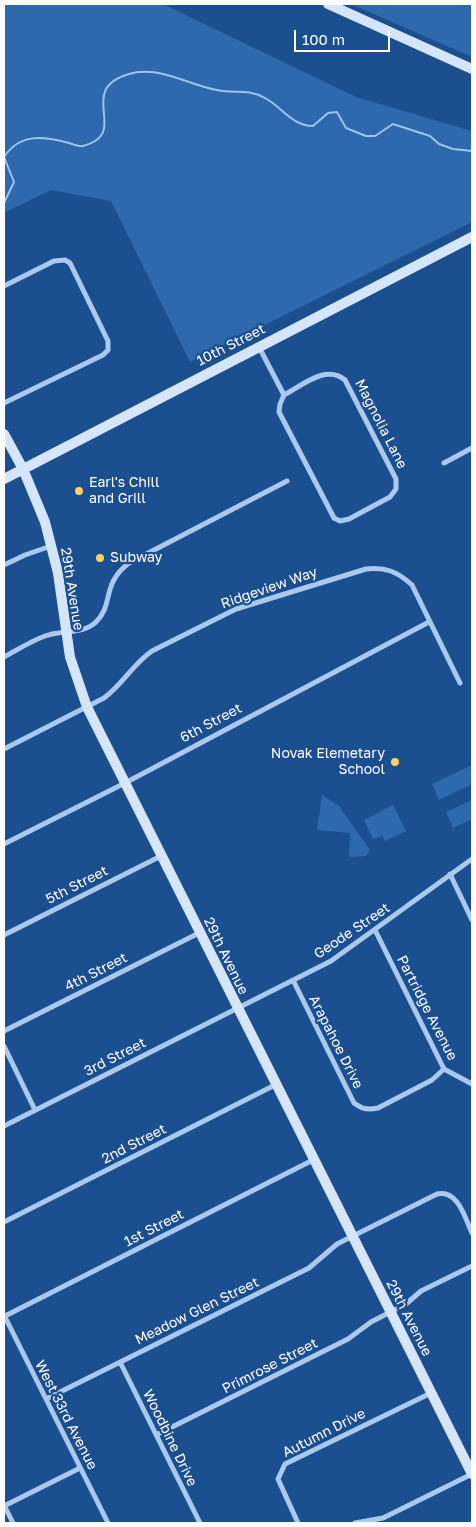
<!DOCTYPE html>
<style>
body{margin:0}
#map{position:relative;width:476px;height:1527px;overflow:hidden;background:#1b4f8f;font-family:"Golos Text",sans-serif}
canvas{display:block}
.frame{position:absolute;inset:0;border:5px solid #fff;pointer-events:none}
.scale{position:absolute;left:294px;top:30px;width:96px;height:22px;box-sizing:border-box;border:2px solid #fff;border-top:0;padding-left:6px;font-size:15px;line-height:18px;white-space:nowrap;color:#fff;-webkit-text-stroke:4px #1b4f8f;paint-order:stroke}
</style>
<div id="map">
<canvas width="476" height="1527"></canvas>
<div class="frame"></div>
<div class="scale">100 m</div>
</div>
<script>
const g = document.querySelector('canvas').getContext('2d');
g.lineJoin = 'round';
function fill(path, color) {
  g.fillStyle = color;
  g.fill(path, 'evenodd');
}
function strokePath(path, color, width, dash) {
  g.strokeStyle = color;
  g.lineWidth = width;
  g.lineCap = dash ? 'butt' : 'round';
  g.setLineDash(dash || []);
  g.stroke(path);
}
function write(font, color, halo, rows, align = 'center') {
  g.font = font + ' "Golos Text",sans-serif';
  g.lineWidth = 4.5;
  g.setLineDash([]);
  g.textBaseline = 'middle';
  g.strokeStyle = halo;
  g.fillStyle = color;
  for (const [text, x, y, turn = 0] of rows) {
    g.save();
    g.translate(x, y);
    g.rotate((+turn || 0) * Math.PI / 180);
    g.textAlign = isNaN(turn) ? turn : align;
    if (halo) g.strokeText(text, 0, 0);
    g.fillText(text, 0, 0);
    g.restore();
  }
}
const green = new Path2D(`
 M 4,4 L 163,4 L 356,97 L 472,131 L 472,222 L 190,362 L 111,201 L 51,190 L 4,213 Z
 M 351,4 L 472,4 L 472,57 Z
 M 472,765 L 472,784 L 439,800 L 432,784 Z
 M 322,795 L 339,806 L 370,850 L 366,856 L 349,857 L 350,833 L 317,830 Z
 M 472,800 L 472,819 L 453,828 L 446,812 Z
 M 393,805 L 406,831 L 385,841 L 382,836 L 373,839 L 364,820 Z`);
const stream = new Path2D(`
 M 4,203 L 14,182 L 4,157 C 20,133 43,136 69,143 C 73,144 79,147 83,146 C 132,134 74,90 129,74 C 159,65 188,85 217,90 C 235,94 247,88 265,98 C 282,107 292,126 313,126 L 328,113 L 337,112 L 346,128 L 366,136 L 375,136 L 393,124 L 430,136 L 439,144 L 453,149 L 472,151`);
const street = new Path2D(`
 M 4,286 L 54,261 L 65,260 L 70,263 L 108,341 L 108,350 L 103,355 L 4,403
 M 259,347 L 284,395 L 280,404 L 279,412 L 334,518 L 340,521 L 349,519 L 390,497 L 396,489 L 396,479 L 345,380 C 326,364 303,385 284,395
 M 444,463 L 472,448
 M 4,565 L 25,555 L 51,546
 M 4,657 C 17,650 31,641 45,636 C 62,630 84,634 96,622 C 114,605 101,584 129,563 L 287,481
 M 4,749 L 104,698 C 123,684 133,664 152,651 L 236,609 L 366,569 C 385,567 397,571 412,585 L 460,683
 M 4,844 L 125,783 L 429,622
 M 450,874 L 472,920
 M 375,930 L 444,1069 L 472,1084
 M 4,935 L 161,856
 M 293,980 L 354,1103 C 362,1109 367,1110 378,1108 L 432,1080 L 444,1069
 M 4,1031 L 199,933
 M 4,1046 L 35,1110
 M 4,1126 L 331,961 L 472,859
 M 4,1222 L 275,1085
 M 4,1315 L 108,1523
 M 5,1316 L 313,1160
 M 120,1362 L 200,1523
 M 46,1399 L 309,1268 L 337,1244 L 437,1194 C 458,1189 465,1218 472,1233
 M 156,1435 L 348,1339 L 371,1322 L 406,1304 L 421,1291 L 472,1266
 M 4,1505 L 13,1523
 M 4,1506 L 80,1468
 M 298,1523 L 278,1479 L 285,1464 L 431,1393
 M 355,1523 L 383,1518 L 472,1474`);
const secondary = new Path2D(`
 M 328,4 L 472,69
 M 4,434 L 23,469 L 45,522 L 58,573 L 70,657 L 87,707 L 472,1474
 M 4,479 L 472,237`);
const markers = [
 [79,491,5,"#ffd166"],
 [100,558,5,"#ffd166"],
 [395,762,5,"#ffd166"]
];
const streetNames = [
 ["10th Street",231,345,-27],
 ["Magnolia Lane",381,424,63],
 ["Ridgeview Way",269,588,-19],
 ["29th Avenue",72,589,81],
 ["6th Street",211,723,-28],
 ["5th Street",77,885,-27],
 ["Geode Street",352,931,-34],
 ["29th Avenue",226,956,64],
 ["4th Street",96,972,-27],
 ["Partridge Avenue",427,1008,63],
 ["Arapahoe Drive",336,1042,63],
 ["3rd Street",115,1057,-27],
 ["2nd Street",134,1144,-27],
 ["1st Street",154,1228,-27],
 ["Meadow Glen Street",197,1311,-26],
 ["29th Avenue",409,1318,63],
 ["Primrose Street",270,1366,-27],
 ["West 33rd Avenue",66,1415,63],
 ["Autumn Drive",324,1433,-27],
 ["Woodbine Drive",170,1438,64]
];
const poiNames = [
 ["Earl's Chill",89,483],
 ["and Grill",89,499],
 ["Subway",110,558],
 ["Novak Elemetary",385,754,"right"],
 ["School",385,770,"right"]
];
fill(green, '#2e69ad');
strokePath(stream, '#9cc4f0', 2);
strokePath(street, '#a9c9ee', 5);
strokePath(secondary, '#d6e6fa', 10);
for (const [x, y, r, color] of markers) {
  const dot = new Path2D();
  dot.arc(x, y, r, 0, 2 * Math.PI);
  g.fillStyle = color;
  g.fill(dot);
  strokePath(dot, '#1b4f8f', 2);
}
write('14px', '#fff', '#1b4f8f', streetNames);
write('14px', '#fff', '#1b4f8f', poiNames, 'left');
</script>
